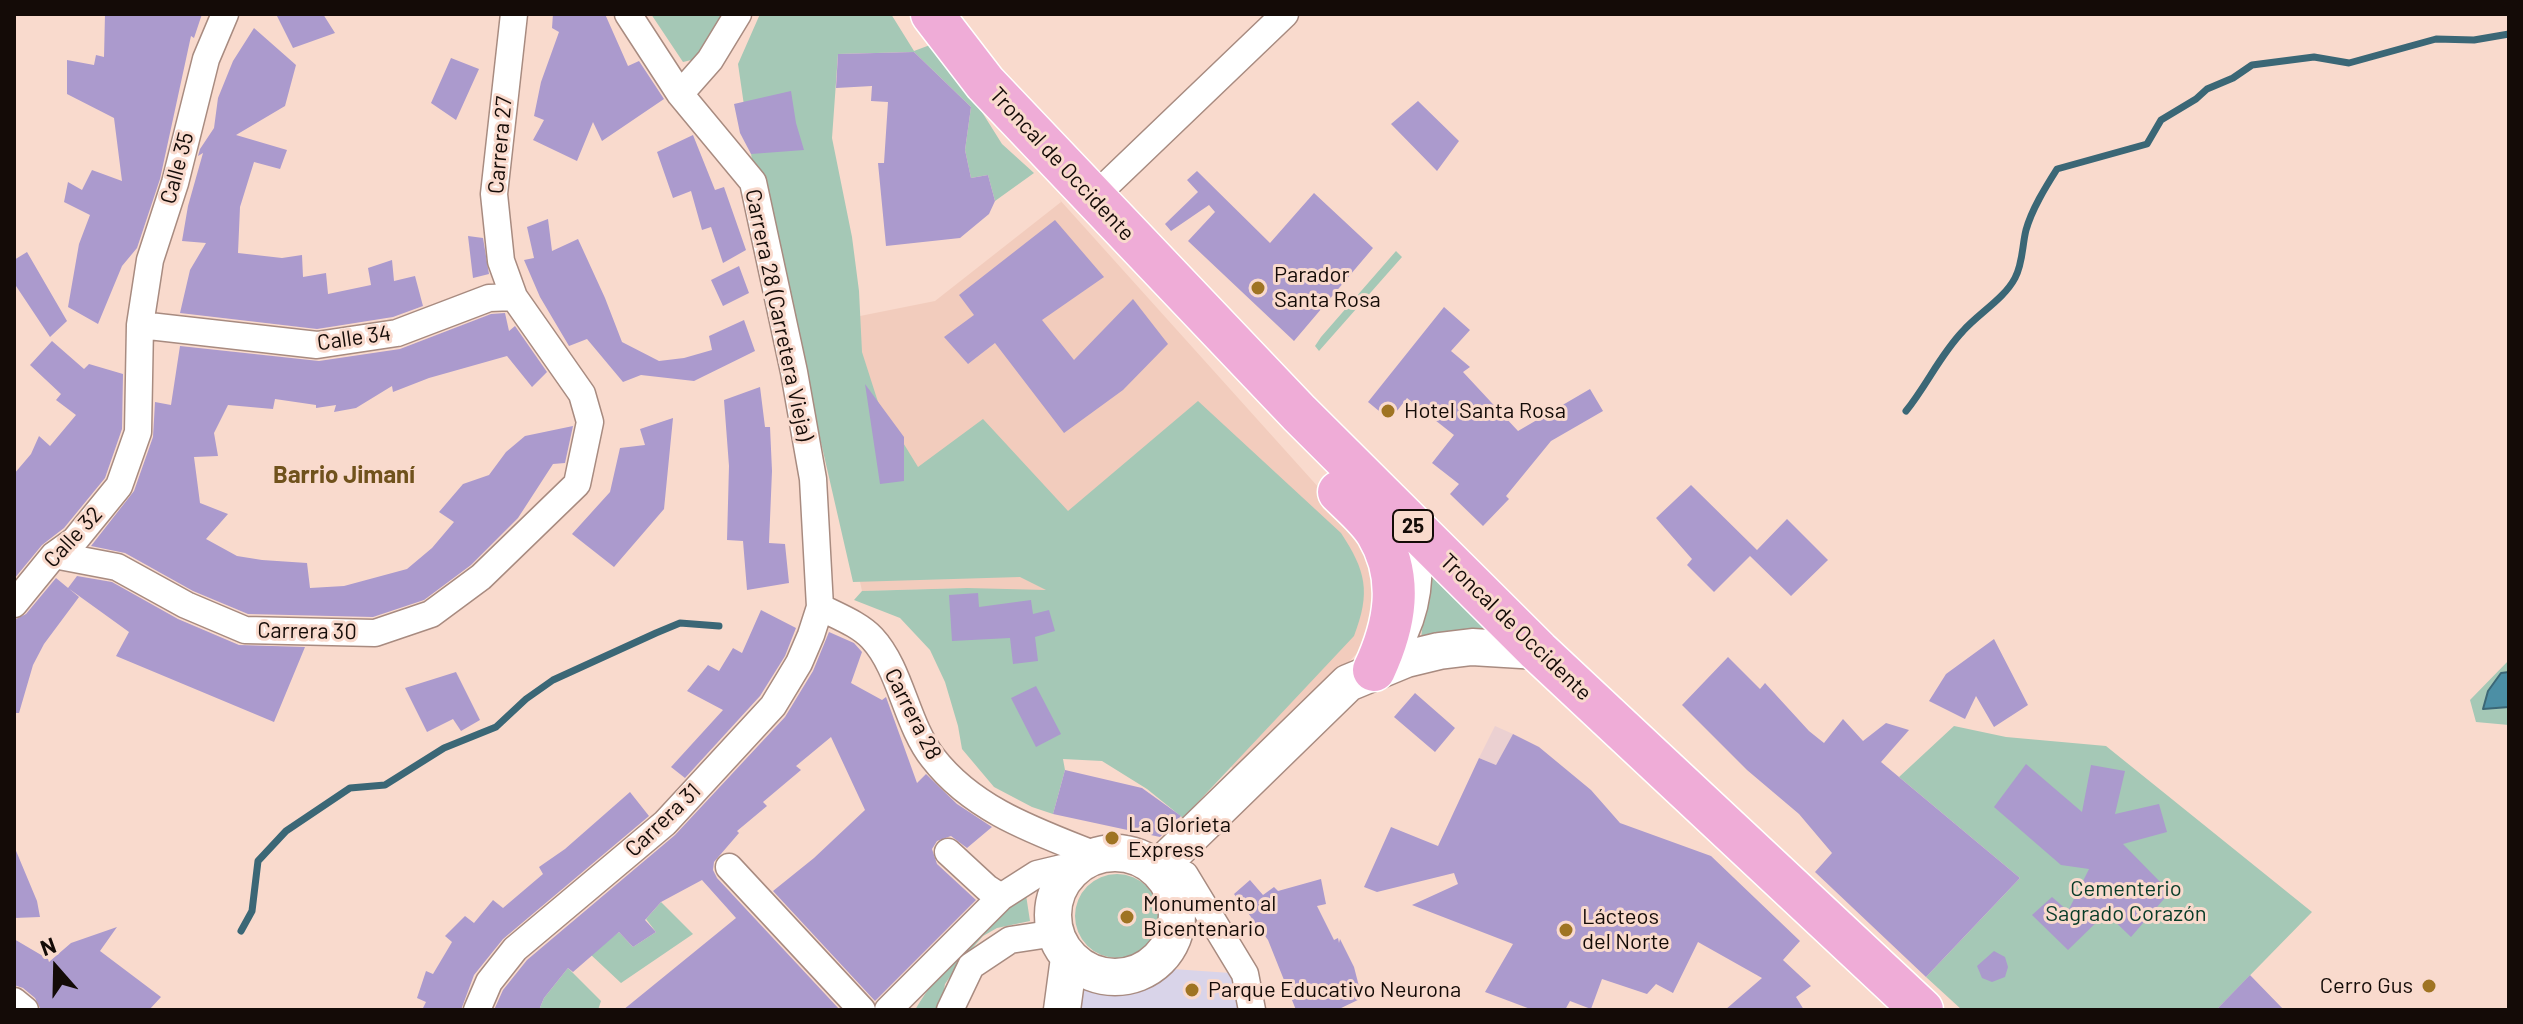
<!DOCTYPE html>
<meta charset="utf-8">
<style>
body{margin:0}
#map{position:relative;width:2523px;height:1024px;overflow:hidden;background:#f9dacd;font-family:Barlow,sans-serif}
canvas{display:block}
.frame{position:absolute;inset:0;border:16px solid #140b07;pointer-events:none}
.north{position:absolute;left:16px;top:928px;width:80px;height:80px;-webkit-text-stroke:6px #f9dacd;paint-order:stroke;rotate:340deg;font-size:22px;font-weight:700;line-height:32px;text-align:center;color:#140b07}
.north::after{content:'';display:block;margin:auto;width:28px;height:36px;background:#140b07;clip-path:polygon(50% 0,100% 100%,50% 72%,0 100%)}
</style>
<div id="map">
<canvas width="2523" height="1024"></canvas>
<div class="frame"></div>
<div class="north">N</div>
</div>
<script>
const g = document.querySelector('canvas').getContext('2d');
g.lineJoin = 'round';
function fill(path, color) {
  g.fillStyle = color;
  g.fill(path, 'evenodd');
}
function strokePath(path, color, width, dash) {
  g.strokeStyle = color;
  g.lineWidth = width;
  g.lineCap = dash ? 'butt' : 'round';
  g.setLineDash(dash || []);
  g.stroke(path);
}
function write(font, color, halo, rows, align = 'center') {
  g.font = font + ' Barlow,sans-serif';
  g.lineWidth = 6;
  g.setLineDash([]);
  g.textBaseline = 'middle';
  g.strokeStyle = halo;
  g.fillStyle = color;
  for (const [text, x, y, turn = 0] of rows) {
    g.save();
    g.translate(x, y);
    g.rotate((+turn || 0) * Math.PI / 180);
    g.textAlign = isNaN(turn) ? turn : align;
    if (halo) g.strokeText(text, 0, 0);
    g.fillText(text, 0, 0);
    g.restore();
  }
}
const commercial = new Path2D(`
 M 1495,726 L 1513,734 L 1496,765 L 1479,758 Z`);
const built = new Path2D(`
 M 1059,199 L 1356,529 L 1377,581 L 1376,634 L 1239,774 L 1103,650 L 967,588 L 862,591 L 805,327 L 935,301 L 1061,202 Z`);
const education = new Path2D(`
 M 1173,969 L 1245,974 L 1252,1010 L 1062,1010 L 1075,970 L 1088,981 L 1104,989 L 1118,991 L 1150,986 Z`);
const green = new Path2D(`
 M 651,14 L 732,14 L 704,57 L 683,62 Z
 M 760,14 L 891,14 L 914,51 L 938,42 L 1002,144 L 1034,173 L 995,201 L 988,175 L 971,178 L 965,150 L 971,107 L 914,52 L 838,54 L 832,138 L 852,237 L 859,291 L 862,352 L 878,402 L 918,467 L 983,419 L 1068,511 L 1198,401 L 1341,533 C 1366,571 1371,592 1354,636 L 1183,818 L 1147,789 L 1102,761 L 1063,759 L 1065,770 L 1053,814 L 1032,807 L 994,787 L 962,749 L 958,726 L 945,682 L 930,650 L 900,618 L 854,600 L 862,591 L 967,588 L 1046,590 L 1020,577 L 853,582 L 798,342 L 755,181 L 738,64 Z
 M 1396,251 L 1402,257 L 1319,351 L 1315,346 L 1321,337 Z
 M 1429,574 L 1484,628 L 1421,638 Z
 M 2509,660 L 2509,725 L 2476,722 L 2470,700 Z
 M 1954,726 L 2006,737 L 2106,746 L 2312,912 L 2216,1010 L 1962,1010 L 1926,977 L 2020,878 L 1899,777 Z
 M1075 916a42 42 0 1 1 84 0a42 42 0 1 1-84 0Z
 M 1026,895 L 1030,921 L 997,928 L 983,936 L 961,961 L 945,984 L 941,1010 L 915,1010 C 939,969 985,919 1026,895 Z
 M 661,902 L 693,934 L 621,983 L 590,954 L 619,932 L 633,947 L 656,932 L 646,919 Z
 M 568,968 L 601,1001 L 598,1010 L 539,1010 L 544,998 Z`);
const water = new Path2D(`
 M 2509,672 L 2509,707 L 2483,709 L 2488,691 L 2501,673 Z`);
const stream = new Path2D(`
 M 1906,411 C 1927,385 1940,355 1963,331 C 1979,313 2004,299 2015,278 C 2023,263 2022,246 2026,230 C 2032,209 2045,188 2057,169 L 2147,144 L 2161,120 L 2196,99 L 2207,89 L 2233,78 L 2252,65 L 2314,57 L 2349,63 L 2436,39 L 2474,40 L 2509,34
 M 241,931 L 252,911 L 258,861 L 286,831 L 350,788 L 385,785 L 444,748 L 496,727 L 526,699 L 553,680 L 656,633 L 680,623 L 719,626`);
const building = new Path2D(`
 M 105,14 L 202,14 L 194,38 L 191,36 L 160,179 L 137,248 L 122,266 L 98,324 L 68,307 L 79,244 L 90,215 L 64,202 L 68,182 L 82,190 L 92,170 L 122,181 L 114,118 L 67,94 L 67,60 L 94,65 L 96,55 L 104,57 Z
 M 276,14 L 323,14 L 335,33 L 293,48 Z
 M 553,14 L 605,14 L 628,66 L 639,61 L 664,99 L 602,141 L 593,122 L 577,161 L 533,140 L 544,120 L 534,116 L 541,82 L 559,32 L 552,28 Z
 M 254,28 L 296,65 L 285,106 L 236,135 L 287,150 L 280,169 L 254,162 L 240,207 L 238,253 L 282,258 L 302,255 L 303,277 L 326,273 L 328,294 L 371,285 L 368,268 L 392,260 L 394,281 L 415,276 L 423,306 L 393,317 L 317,329 L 180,313 L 190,270 L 206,243 L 182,241 L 188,206 L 203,153 L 198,156 L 200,149 L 214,128 L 218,98 L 233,61 Z
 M 914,52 L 971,107 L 965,150 L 971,178 L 988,175 L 995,201 L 989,214 L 960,238 L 886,246 L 878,163 L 884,163 L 888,102 L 871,101 L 872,86 L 836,88 L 838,54 Z
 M 451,58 L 479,69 L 456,120 L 431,103 Z
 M 791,91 L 796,123 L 804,150 L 751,154 L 740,133 L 734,104 Z
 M 1418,101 L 1459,141 L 1437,171 L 1391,124 Z
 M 693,135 L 715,190 L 724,187 L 746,250 L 723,263 L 711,227 L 702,230 L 691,191 L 673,198 L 657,152 Z
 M 1197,171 L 1270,243 L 1314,193 L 1373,248 L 1294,341 L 1188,241 L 1215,212 L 1209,205 L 1171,231 L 1165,224 L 1198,192 L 1187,180 Z
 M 548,219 L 552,251 L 578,239 L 605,298 L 622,342 L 659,361 L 684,358 L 712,350 L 709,336 L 744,320 L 755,351 L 694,381 L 641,375 L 623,382 L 587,339 L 569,346 L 540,297 L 524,260 L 534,258 L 527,227 Z
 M 1055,220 L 1104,277 L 1042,320 L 1074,360 L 1133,299 L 1168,344 L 1123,390 L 1064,433 L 995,343 L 968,364 L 944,337 L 974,315 L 959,295 Z
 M 468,236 L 483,238 L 489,274 L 473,278 Z
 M 27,252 L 67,321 L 50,337 L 14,283 L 14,260 Z
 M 739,266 L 749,293 L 723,306 L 711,280 Z
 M 1444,307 L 1470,330 L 1451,351 L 1470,367 L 1463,372 L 1518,431 L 1590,389 L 1603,411 L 1551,441 L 1506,496 L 1509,499 L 1483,526 L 1450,494 L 1459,484 L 1432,463 L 1454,435 L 1407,398 L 1390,420 L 1368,402 Z
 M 505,313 L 509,331 L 515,326 L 547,372 L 532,387 L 507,356 L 429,378 L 393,392 L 392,386 L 356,408 L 334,412 L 336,405 L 316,408 L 316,405 L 275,399 L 273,409 L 228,405 L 214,433 L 218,456 L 194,457 L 200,503 L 228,514 L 206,539 L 237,556 L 262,560 L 307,563 L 310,588 L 344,586 L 407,569 L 432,548 L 454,522 L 439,512 L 463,484 L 489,475 L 506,452 L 525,436 L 573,426 L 565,463 L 553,464 L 518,518 L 471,565 L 424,600 L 373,617 L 248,614 L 193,591 L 125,553 L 91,546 L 134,491 L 153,437 L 155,402 L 171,405 L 180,346 L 319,361 L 400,349 L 491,314 Z
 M 52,341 L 84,369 L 89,364 L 123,374 L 122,429 L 105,478 L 64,528 L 42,545 L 14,579 L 14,474 L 31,454 L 39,436 L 50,446 L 76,415 L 56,400 L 61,394 L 30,365 Z
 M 865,384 L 904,437 L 904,481 L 880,484 Z
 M 760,387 L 765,427 L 770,427 L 772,471 L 769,543 L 785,544 L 789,583 L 747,590 L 743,541 L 727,540 L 729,466 L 724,400 Z
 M 673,418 L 664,509 L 614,567 L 572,534 L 610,492 L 620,448 L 645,445 L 640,429 Z
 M 1691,485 L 1757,550 L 1787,519 L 1828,560 L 1791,596 L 1750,556 L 1714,592 L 1687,565 L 1692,559 L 1656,518 Z
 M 77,576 L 112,582 L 178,619 L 239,645 L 305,647 L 274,722 L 116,656 L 129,632 L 68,588 Z
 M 56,578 L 79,597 L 44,644 L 33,665 L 19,713 L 14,713 L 14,620 L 26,614 Z
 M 978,593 L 979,607 L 1031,600 L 1033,614 L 1049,610 L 1055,631 L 1035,637 L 1038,661 L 1013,664 L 1010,638 L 952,641 L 949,595 Z
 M 761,610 L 796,628 L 785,656 L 760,696 L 685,778 L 671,767 L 723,710 L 687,691 L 708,665 L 719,671 L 733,648 L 742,653 Z
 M 829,632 L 854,643 L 862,652 L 851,683 L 882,700 L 886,697 L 917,783 L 926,774 L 957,804 L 992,827 L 967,848 L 951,836 L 937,841 L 932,849 L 937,864 L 976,900 L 875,1001 L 773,891 L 814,858 L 865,810 L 831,737 L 796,766 L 801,770 L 763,802 L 767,806 L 737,831 L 739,833 L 714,862 L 713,870 L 717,878 L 840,1010 L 623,1010 L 736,918 L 702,880 L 661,902 L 645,920 L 656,932 L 633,947 L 619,932 L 573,972 L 568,968 L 544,998 L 539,1010 L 494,1010 L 503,990 L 527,960 L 675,835 L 785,717 L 813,671 Z
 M 1994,639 L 2028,705 L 1994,727 L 1976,696 L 1965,719 L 1929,701 L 1946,674 Z
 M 1728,657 L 1760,689 L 1765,683 L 1809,731 L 1824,743 L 1843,719 L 1863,741 L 1886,723 L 1909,730 L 1881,762 L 2020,878 L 1926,977 L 1815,872 L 1832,853 L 1799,814 L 1747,770 L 1682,705 Z
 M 456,672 L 480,720 L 461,731 L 453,719 L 427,732 L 405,688 Z
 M 1036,686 L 1061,734 L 1036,747 L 1011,698 Z
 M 1415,693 L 1455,728 L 1435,752 L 1394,717 Z
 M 1513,734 L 1539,747 L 1591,790 L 1620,823 L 1711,856 L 1800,941 L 1783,960 L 1811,986 L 1796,997 L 1804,1010 L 1725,1010 L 1762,978 L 1698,942 L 1673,993 L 1656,984 L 1647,994 L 1602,979 L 1591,1009 L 1570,1001 L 1565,1010 L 1533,1010 L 1485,992 L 1513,944 L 1412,905 L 1458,884 L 1454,873 L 1377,892 L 1364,887 L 1391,827 L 1438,846 L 1479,758 L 1496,765 Z
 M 2026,764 L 2082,812 L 2091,765 L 2125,771 L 2115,814 L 2159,804 L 2167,832 L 2123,844 L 2170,892 L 2131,937 L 2106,913 L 2068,950 L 2032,915 L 2052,897 L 2068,911 L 2089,869 L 2061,865 L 1994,807 Z
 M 1065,770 L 1142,788 L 1181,816 L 1160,837 L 1053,814 Z
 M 630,792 L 649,816 L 503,939 L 474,975 L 461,1010 L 422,1010 L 426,1002 L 417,998 L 426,971 L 433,974 L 452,942 L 445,936 L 465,916 L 474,923 L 493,900 L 503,908 L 543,874 L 539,867 L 565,849 Z
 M 14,846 L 37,901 L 40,917 L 14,918 Z
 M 1321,879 L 1326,904 L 1317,906 L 1334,940 L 1338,938 L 1339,943 L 1340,939 L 1354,967 L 1362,998 L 1337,1010 L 1296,1010 L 1268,940 L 1234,894 L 1250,880 L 1263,895 L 1274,887 L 1278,891 Z
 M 117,927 L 100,951 L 161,997 L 149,1010 L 41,1010 L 35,998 L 23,988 L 14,985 L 14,939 L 48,959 L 49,962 L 71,943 Z
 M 1994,951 L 2005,957 L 2008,967 L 2005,977 L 1992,982 L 1982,978 L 1977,966 Z
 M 2250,975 L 2284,1010 L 2216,1010 Z`);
const minor = new Path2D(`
 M 680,94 L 710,60 L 738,14
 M 1094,197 L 1285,14
 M 140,325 L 317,345 L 397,333 L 489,298 L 514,297
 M 54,555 L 117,567 L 186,605 L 245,630 L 375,633 L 431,614 L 481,577 L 577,484 L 590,422 L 582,394 L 514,297 L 501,261 L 494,194 L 514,14
 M 14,604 L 54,555 L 75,540 L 119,486 L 138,432 L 140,325 L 150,260 L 175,183 L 206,59 L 225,14
 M 820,607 C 837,616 859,624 872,638 C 901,669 906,724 933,758 C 974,811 1038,832 1098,856
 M 948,852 L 987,888 L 1001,897
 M 729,867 L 862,1010
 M 1185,875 L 1245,974 L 1252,1010
 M 14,1001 L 25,1010
 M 477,1010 L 489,982 L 515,949 L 665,823 L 773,706 L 799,663 L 811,635 L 820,607 L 813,479 L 794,372 L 753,182 L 680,94 L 628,14
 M 888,1010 L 1001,897 L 1037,874 L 1083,863
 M 950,1010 L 971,966 L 1010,940 L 1056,933`);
const secondary = new Path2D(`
 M 1400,632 C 1417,594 1416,560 1407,520
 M1053 915a62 62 0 1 1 124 0a62 62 0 1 1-124 0Z
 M 1157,869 L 1348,683 L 1406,659 L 1439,651 L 1472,647 L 1538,651
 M 1062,1010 L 1069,958`);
const primary = new Path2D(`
 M 932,14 L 985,83 L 1299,413 L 1538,651 L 1922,1010
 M 1339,492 C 1351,504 1368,518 1377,533 C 1404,578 1395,625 1374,670`);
const markers = [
 [1258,288,8,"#9f7423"],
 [1388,411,8,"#9f7423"],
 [1112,838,8,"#9f7423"],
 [1127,917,8,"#9f7423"],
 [1566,930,8,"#9f7423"],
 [2429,986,8,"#9f7423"],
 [1192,990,8,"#9f7423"]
];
const shields = [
 [1413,526,40]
];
const shieldNames = [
 ["25",1413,526]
];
const streetNames = [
 ["Carrera 27",500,145,-85],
 ["Troncal de Occidente",1062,164,47],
 ["Calle 35",177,168,-75],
 ["Carrera 28 (Carretera Vieja)",779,315,78],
 ["Calle 34",354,338,-8],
 ["Calle 32",73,537,-47],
 ["Troncal de Occidente",1516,627,44],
 ["Carrera 30",307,631,1],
 ["Carrera 28",913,714,63],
 ["Carrera 31",663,820,-44]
];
const poiNames = [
 ["Parador",1274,275],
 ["Santa Rosa",1274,300],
 ["Hotel Santa Rosa",1404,411],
 ["La Glorieta",1128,825],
 ["Express",1128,850],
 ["Monumento al",1143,904],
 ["Bicentenario",1143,929],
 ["Lácteos",1582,917],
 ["del Norte",1582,942],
 ["Cerro Gus",2413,986,"right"],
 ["Parque Educativo Neurona",1208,990]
];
const parkNames = [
 ["Cementerio",2126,889],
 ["Sagrado Corazón",2126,914]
];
const neighbourhoodNames = [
 ["Barrio Jimaní",344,475]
];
fill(commercial, '#ebd0d1');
fill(built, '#f2ccbd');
fill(education, '#d9d4e9');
fill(green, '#a5c8b6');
fill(water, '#4c8fa5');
strokePath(water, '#3b6776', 2);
strokePath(stream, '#3b6776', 7);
fill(building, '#ab9acd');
strokePath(minor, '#a88b80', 29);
strokePath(secondary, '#a88b80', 39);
strokePath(primary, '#fff', 45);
strokePath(minor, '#fff', 26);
strokePath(secondary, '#fff', 36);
strokePath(primary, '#efacd7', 42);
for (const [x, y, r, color] of markers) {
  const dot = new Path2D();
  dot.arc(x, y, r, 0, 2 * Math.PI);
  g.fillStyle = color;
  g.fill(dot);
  strokePath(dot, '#f9dacd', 3);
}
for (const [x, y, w] of shields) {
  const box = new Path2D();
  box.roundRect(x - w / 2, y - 16, w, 32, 6);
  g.fillStyle = '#f9dacd';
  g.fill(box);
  strokePath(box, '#140b07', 2);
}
write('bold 20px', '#140b07', null, shieldNames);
write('22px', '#140b07', '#f9dacd', streetNames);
write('22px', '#140b07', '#f9dacd', poiNames, 'left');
write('22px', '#073b27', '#f9dacd', parkNames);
write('bold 24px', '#70521c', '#f9dacd', neighbourhoodNames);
</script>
